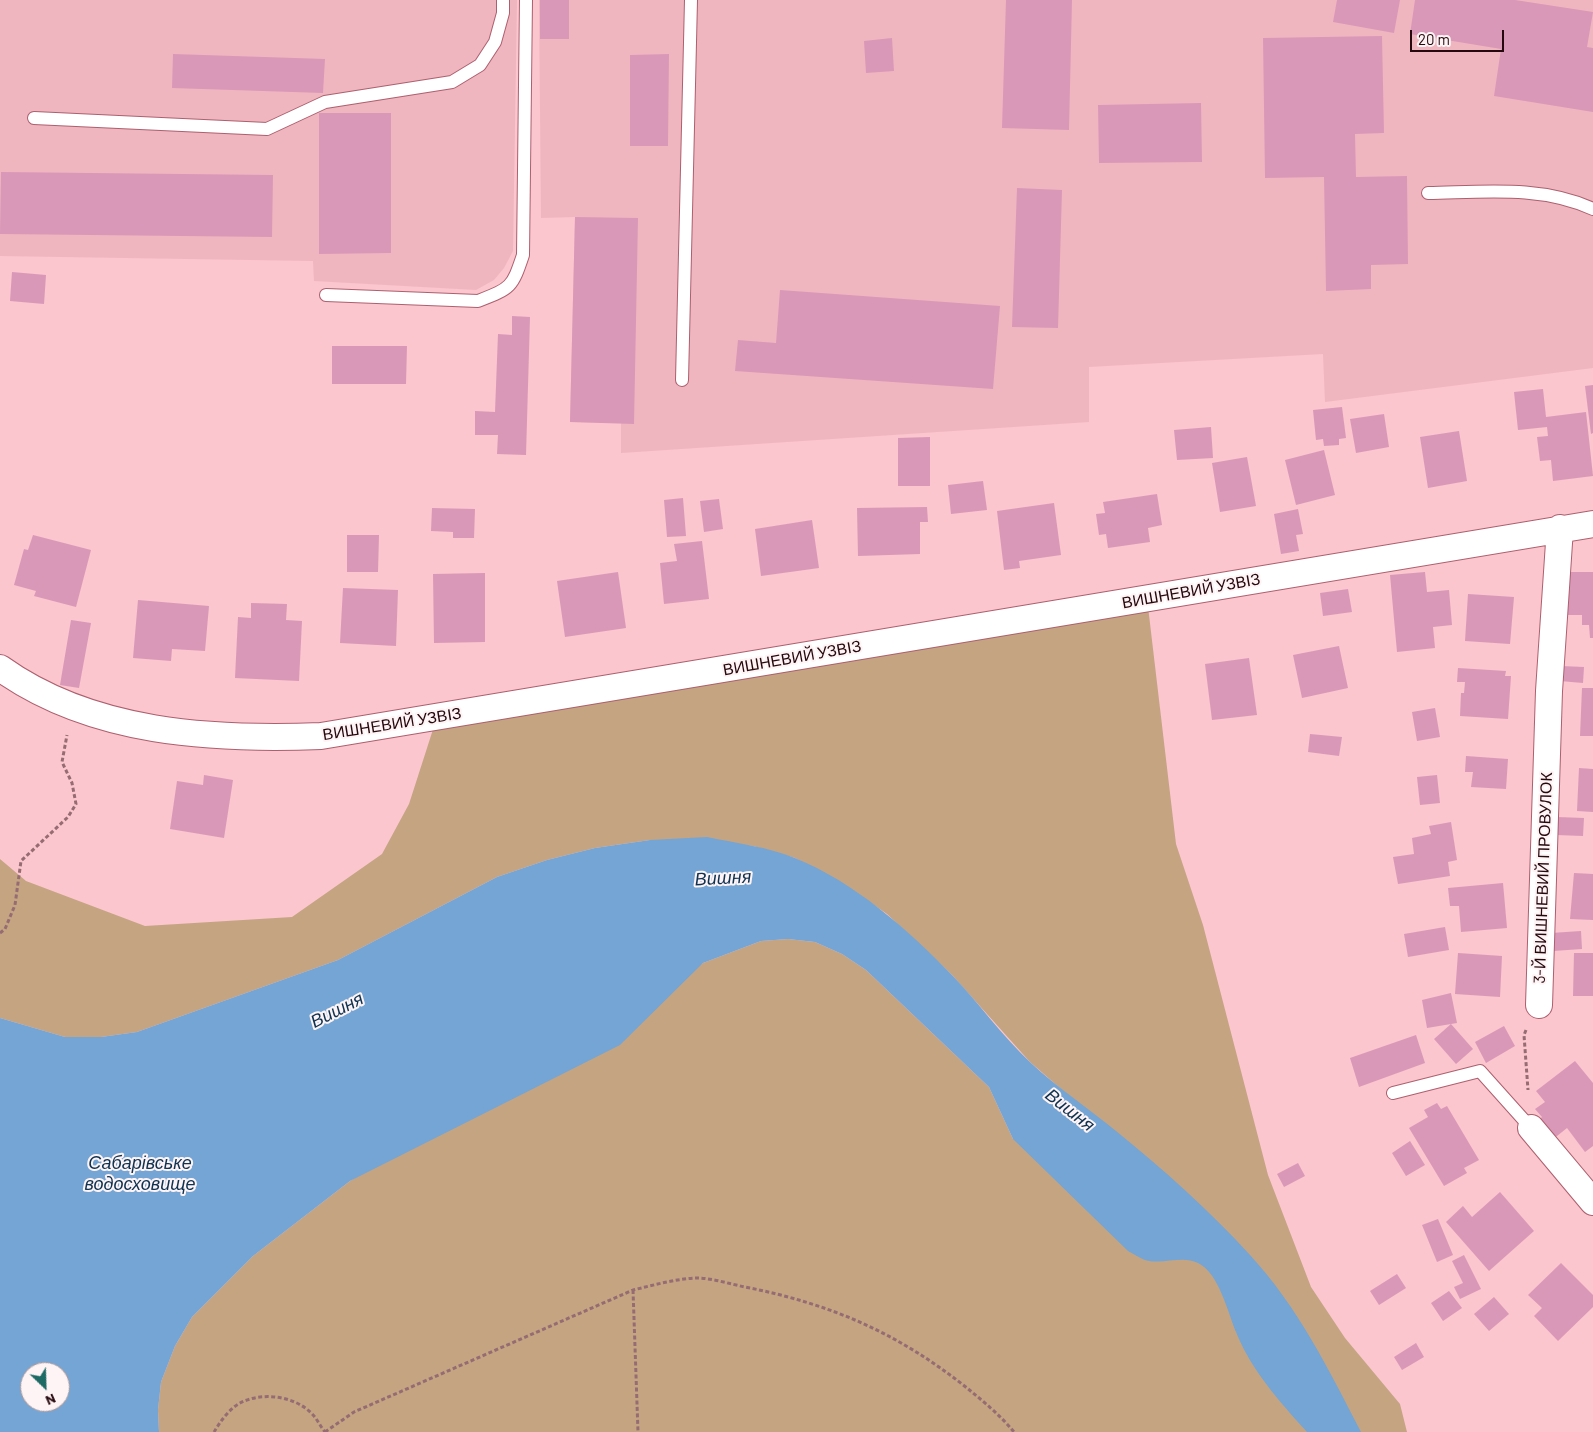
<!DOCTYPE html>
<meta charset="utf-8">
<style>
body{margin:0}
#map{position:relative;width:1593px;height:1432px;overflow:hidden;background:#fbc6ce;font-family:Barlow,sans-serif}
canvas{display:block}
.north{position:absolute;left:20px;top:1362px;width:50px;height:50px;box-sizing:border-box;background:#fef4f5;border:1px solid #a89699;border-radius:50%;rotate:156deg;font-size:14px;font-weight:700;line-height:20px;text-align:center;color:#26080f}
.north::after{content:'';display:block;margin:auto;width:18px;height:22px;background:#1d6964;clip-path:polygon(50% 0,100% 100%,50% 72%,0 100%)}
.scale{position:absolute;left:1410px;top:30px;width:94px;height:22px;box-sizing:border-box;border:2px solid #26080f;border-top:0;padding-left:6px;font-size:15px;line-height:18px;white-space:nowrap;color:#26080f;-webkit-text-stroke:4px #fef4f5;paint-order:stroke}
</style>
<div id="map">
<canvas width="1593" height="1432"></canvas>
<div class="north">N</div>
<div class="scale">20 m</div>
</div>
<script>
const g = document.querySelector('canvas').getContext('2d');
g.lineJoin = 'round';
function fill(path, color) {
  g.fillStyle = color;
  g.fill(path, 'evenodd');
}
function strokePath(path, color, width, dash) {
  g.strokeStyle = color;
  g.lineWidth = width;
  g.lineCap = dash ? 'butt' : 'round';
  g.setLineDash(dash || []);
  g.stroke(path);
}
function write(font, color, halo, rows, align = 'center') {
  g.font = font + ' Barlow,sans-serif';
  g.lineWidth = 4;
  g.setLineDash([]);
  g.textBaseline = 'middle';
  g.strokeStyle = halo;
  g.fillStyle = color;
  for (const [text, x, y, turn = 0] of rows) {
    g.save();
    g.translate(x, y);
    g.rotate((+turn || 0) * Math.PI / 180);
    g.textAlign = isNaN(turn) ? turn : align;
    if (halo) g.strokeText(text, 0, 0);
    g.fillText(text, 0, 0);
    g.restore();
  }
}
const built = new Path2D(`
 M 0,0 L 517,0 L 513,251 L 504,268 L 494,280 L 476,290 L 314,281 L 313,261 L 0,256 Z
 M 539,0 L 1593,0 L 1593,368 L 1325,402 L 1323,354 L 1089,367 L 1089,422 L 621,453 L 621,423 L 570,422 L 575,217 L 541,218 Z`);
const green = new Path2D(`
 M 1147,598 L 1176,844 L 1203,925 L 1268,1175 L 1311,1287 L 1345,1338 L 1400,1404 L 1407,1432 L 159,1432 L 158,1410 L 161,1382 L 175,1346 L 192,1317 L 253,1256 L 350,1181 L 703,963 L 761,941 L 788,939 L 815,942 L 842,954 L 866,970 L 989,1087 L 1013,1139 L 1076,1102 L 1030,1062 L 952,975 L 887,914 L 845,885 L 795,858 L 753,846 L 650,840 L 595,848 L 547,860 L 497,877 L 338,960 L 137,1032 L 101,1037 L 65,1037 L 0,1018 L 0,859 L 26,881 L 145,926 L 292,917 L 382,854 L 409,804 L 437,717 Z`);
const water = new Path2D(`
 M 707,837 C 736,843 768,847 795,858 C 856,883 907,929 952,975 C 979,1003 1002,1036 1031,1063 C 1058,1088 1088,1108 1116,1131 C 1163,1169 1210,1211 1250,1255 C 1298,1307 1329,1370 1361,1432 L 1307,1432 C 1280,1402 1251,1370 1236,1332 C 1228,1313 1219,1273 1198,1263 C 1182,1255 1163,1265 1145,1260 C 1140,1258 1134,1254 1128,1251 L 1013,1139 L 989,1087 L 866,970 L 842,954 L 815,942 L 788,939 L 761,941 L 703,963 L 620,1045 L 350,1181 L 253,1256 L 192,1317 L 175,1346 L 161,1382 L 158,1410 L 159,1432 L 0,1432 L 0,1018 L 65,1037 L 101,1037 L 137,1032 L 338,960 L 497,877 L 547,860 L 595,848 L 650,840 ZM 30,1372 L 60,1372 L 60,1402 L 30,1402 Z`);
const building = new Path2D(`
 M 540,0 L 569,0 L 569,39 L 540,39 Z
 M 1006,0 L 1072,0 L 1069,130 L 1002,128 Z
 M 1337,0 L 1400,0 L 1394,33 L 1333,22 Z
 M 1415,0 L 1515,0 L 1593,12 L 1587,47 L 1593,48 L 1593,112 L 1494,96 L 1501,49 L 1410,34 Z
 M 1382,36 L 1384,133 L 1355,134 L 1356,177 L 1407,176 L 1408,264 L 1371,265 L 1371,289 L 1326,291 L 1324,177 L 1265,178 L 1263,38 Z
 M 892,38 L 894,71 L 866,73 L 864,41 Z
 M 173,54 L 325,59 L 323,93 L 172,88 Z
 M 669,54 L 668,146 L 630,146 L 630,55 Z
 M 1201,103 L 1202,162 L 1099,163 L 1098,105 Z
 M 319,113 L 391,113 L 391,253 L 319,254 Z
 M 1,172 L 273,175 L 272,237 L 0,234 Z
 M 1017,188 L 1062,190 L 1058,328 L 1012,327 Z
 M 575,217 L 638,218 L 634,424 L 570,422 Z
 M 12,272 L 46,275 L 44,304 L 10,301 Z
 M 780,290 L 1000,306 L 993,389 L 735,371 L 738,340 L 776,343 Z
 M 512,316 L 530,317 L 526,455 L 497,454 L 498,435 L 475,435 L 475,411 L 495,412 L 498,334 L 512,335 Z
 M 332,346 L 407,346 L 406,384 L 332,384 Z
 M 1593,385 L 1593,433 L 1591,434 L 1585,386 Z
 M 1543,389 L 1546,417 L 1586,412 L 1593,476 L 1553,481 L 1551,460 L 1540,461 L 1537,437 L 1548,436 L 1547,427 L 1518,430 L 1514,392 Z
 M 1342,407 L 1346,438 L 1339,439 L 1339,445 L 1324,446 L 1323,439 L 1316,440 L 1313,410 Z
 M 1384,414 L 1389,447 L 1356,453 L 1350,419 Z
 M 1211,427 L 1213,458 L 1177,460 L 1174,430 Z
 M 1459,431 L 1467,481 L 1428,488 L 1420,437 Z
 M 930,437 L 930,486 L 898,486 L 898,438 Z
 M 1324,450 L 1335,495 L 1296,505 L 1285,460 Z
 M 1247,457 L 1256,506 L 1220,512 L 1212,463 Z
 M 983,481 L 987,510 L 951,514 L 948,485 Z
 M 1157,494 L 1162,525 L 1148,528 L 1150,542 L 1108,548 L 1106,534 L 1099,535 L 1096,514 L 1105,513 L 1103,502 Z
 M 683,498 L 686,536 L 667,537 L 664,500 Z
 M 719,499 L 723,529 L 704,532 L 700,501 Z
 M 1054,503 L 1061,555 L 1019,561 L 1020,568 L 1004,570 L 997,511 Z
 M 927,507 L 928,522 L 920,522 L 920,554 L 858,556 L 857,508 Z
 M 432,508 L 475,509 L 474,538 L 453,538 L 453,532 L 431,531 Z
 M 1298,509 L 1303,534 L 1296,535 L 1299,551 L 1281,554 L 1274,514 Z
 M 812,520 L 819,568 L 761,576 L 755,529 Z
 M 33,535 L 91,550 L 76,607 L 34,596 L 36,591 L 14,585 L 24,549 L 28,550 Z
 M 347,535 L 379,535 L 378,572 L 347,572 Z
 M 702,541 L 709,599 L 664,604 L 660,563 L 677,561 L 674,544 Z
 M 618,572 L 626,628 L 565,637 L 557,581 Z
 M 1425,572 L 1427,592 L 1449,590 L 1452,625 L 1433,627 L 1435,648 L 1397,652 L 1390,575 Z
 M 1565,572 L 1593,572 L 1593,638 L 1590,638 L 1589,625 L 1582,625 L 1582,615 L 1565,615 Z
 M 485,573 L 485,642 L 434,643 L 433,574 Z
 M 343,588 L 398,590 L 396,646 L 340,643 Z
 M 1348,589 L 1352,612 L 1323,616 L 1320,593 Z
 M 1468,594 L 1514,597 L 1510,644 L 1465,641 Z
 M 138,600 L 209,606 L 205,651 L 172,649 L 171,661 L 133,658 Z
 M 251,603 L 287,604 L 286,620 L 302,621 L 299,681 L 235,678 L 238,617 L 251,618 Z
 M 71,620 L 91,623 L 79,688 L 60,685 Z
 M 1339,646 L 1348,688 L 1302,698 L 1293,655 Z
 M 1249,658 L 1257,715 L 1212,720 L 1205,664 Z
 M 1561,666 L 1584,667 L 1583,683 L 1560,681 Z
 M 1458,668 L 1506,671 L 1505,676 L 1511,676 L 1508,719 L 1460,716 L 1461,693 L 1464,693 L 1465,682 L 1457,682 Z
 M 1582,688 L 1593,688 L 1593,736 L 1580,736 Z
 M 1435,708 L 1440,737 L 1417,741 L 1412,712 Z
 M 1310,734 L 1342,737 L 1339,756 L 1308,752 Z
 M 1466,756 L 1508,759 L 1506,789 L 1471,787 L 1473,772 L 1465,772 Z
 M 1579,768 L 1593,769 L 1593,812 L 1577,811 Z
 M 204,775 L 233,780 L 224,838 L 170,829 L 177,781 L 203,785 Z
 M 1437,775 L 1440,803 L 1420,805 L 1417,777 Z
 M 1557,817 L 1584,818 L 1583,836 L 1556,835 Z
 M 1451,822 L 1457,860 L 1448,862 L 1450,876 L 1398,884 L 1393,857 L 1414,854 L 1412,838 L 1431,834 L 1429,826 Z
 M 1574,873 L 1593,874 L 1593,920 L 1570,919 Z
 M 1503,883 L 1507,928 L 1461,932 L 1459,906 L 1450,906 L 1448,888 Z
 M 1445,927 L 1449,950 L 1408,957 L 1404,934 Z
 M 1581,931 L 1582,949 L 1553,951 L 1551,933 Z
 M 1458,953 L 1502,956 L 1500,997 L 1455,994 Z
 M 1574,953 L 1593,953 L 1593,996 L 1573,996 Z
 M 1451,993 L 1457,1023 L 1427,1028 L 1422,1000 Z
 M 1451,1024 L 1473,1049 L 1456,1064 L 1434,1039 Z
 M 1504,1026 L 1515,1046 L 1486,1063 L 1475,1042 Z
 M 1416,1035 L 1425,1063 L 1359,1087 L 1350,1058 Z
 M 1575,1061 L 1593,1083 L 1593,1146 L 1585,1152 L 1567,1128 L 1552,1140 L 1538,1121 L 1542,1117 L 1535,1109 L 1545,1102 L 1536,1091 Z
 M 1437,1103 L 1441,1109 L 1447,1106 L 1479,1160 L 1464,1168 L 1467,1173 L 1444,1186 L 1409,1128 L 1428,1117 L 1424,1110 Z
 M 1410,1141 L 1425,1165 L 1406,1176 L 1392,1153 Z
 M 1298,1163 L 1305,1176 L 1284,1187 L 1277,1174 Z
 M 1500,1192 L 1534,1231 L 1489,1271 L 1446,1222 L 1463,1206 L 1472,1217 Z
 M 1438,1219 L 1453,1255 L 1437,1262 L 1422,1225 Z
 M 1464,1255 L 1481,1289 L 1460,1299 L 1454,1287 L 1463,1283 L 1452,1261 Z
 M 1561,1263 L 1593,1295 L 1593,1307 L 1558,1341 L 1534,1316 L 1542,1308 L 1528,1295 Z
 M 1397,1274 L 1406,1288 L 1379,1305 L 1370,1291 Z
 M 1449,1291 L 1462,1308 L 1443,1321 L 1431,1303 Z
 M 1494,1297 L 1509,1314 L 1489,1331 L 1474,1314 Z
 M 1416,1343 L 1424,1357 L 1402,1370 L 1394,1357 Z`);
const path = new Path2D(`
 M 0,933 L 5,929 L 15,905 L 21,861 L 68,817 L 76,804 L 72,783 L 62,762 L 67,735
 M 1526,1030 L 1524,1035 L 1528,1090
 M 633,1290 L 638,1432
 M 214,1432 C 220,1422 229,1409 240,1403 C 263,1391 297,1396 314,1416 C 318,1421 321,1427 325,1432
 M 325,1432 L 354,1412 L 633,1290 C 654,1285 675,1279 696,1278 C 712,1278 730,1284 745,1287 C 831,1304 898,1333 967,1388 C 983,1401 1001,1416 1014,1432`);
const lane = new Path2D(`
 M 34,118 L 267,129 L 325,102 L 452,82 L 480,65 L 495,42 L 503,13 L 503,0
 M 1428,193 C 1484,192 1541,185 1593,209
 M 326,295 L 478,301 C 511,288 512,288 523,255 L 526,0
 M 682,380 L 691,0
 M 1393,1093 L 1480,1071 L 1531,1128`);
const street = new Path2D(`
 M 0,668 C 92,734 212,740 321,736 L 1593,524
 M 1539,1005 L 1549,691 L 1560,528
 M 1531,1128 L 1593,1202`);
const streetNames = [
 ["ВИШНЕВИЙ УЗВІЗ",1191,591,-10],
 ["ВИШНЕВИЙ УЗВІЗ",792,658,-10],
 ["ВИШНЕВИЙ УЗВІЗ",392,724,-9],
 ["3-Й ВИШНЕВИЙ ПРОВУЛОК",1543,878,-88]
];
const waterNames = [
 ["Вишня",723,878,-3],
 ["Вишня",337,1010,-27],
 ["Вишня",1070,1110,38],
 ["Сабарівське",140,1163],
 ["водосховище",140,1184]
];
fill(built, '#efb6bf');
fill(green, '#c5a482');
fill(water, '#74a5d4');
fill(building, '#d998b8');
strokePath(lane, '#ad5f6e', 14);
strokePath(street, '#ad5f6e', 28);
strokePath(path, '#966c73', 3, [4, 2.5]);
strokePath(lane, '#fff', 12);
strokePath(street, '#fff', 26);
write('16px', '#26080f', '#fef4f5', streetNames);
write('italic 18px', '#0d3252', '#fef4f5', waterNames);
</script>
